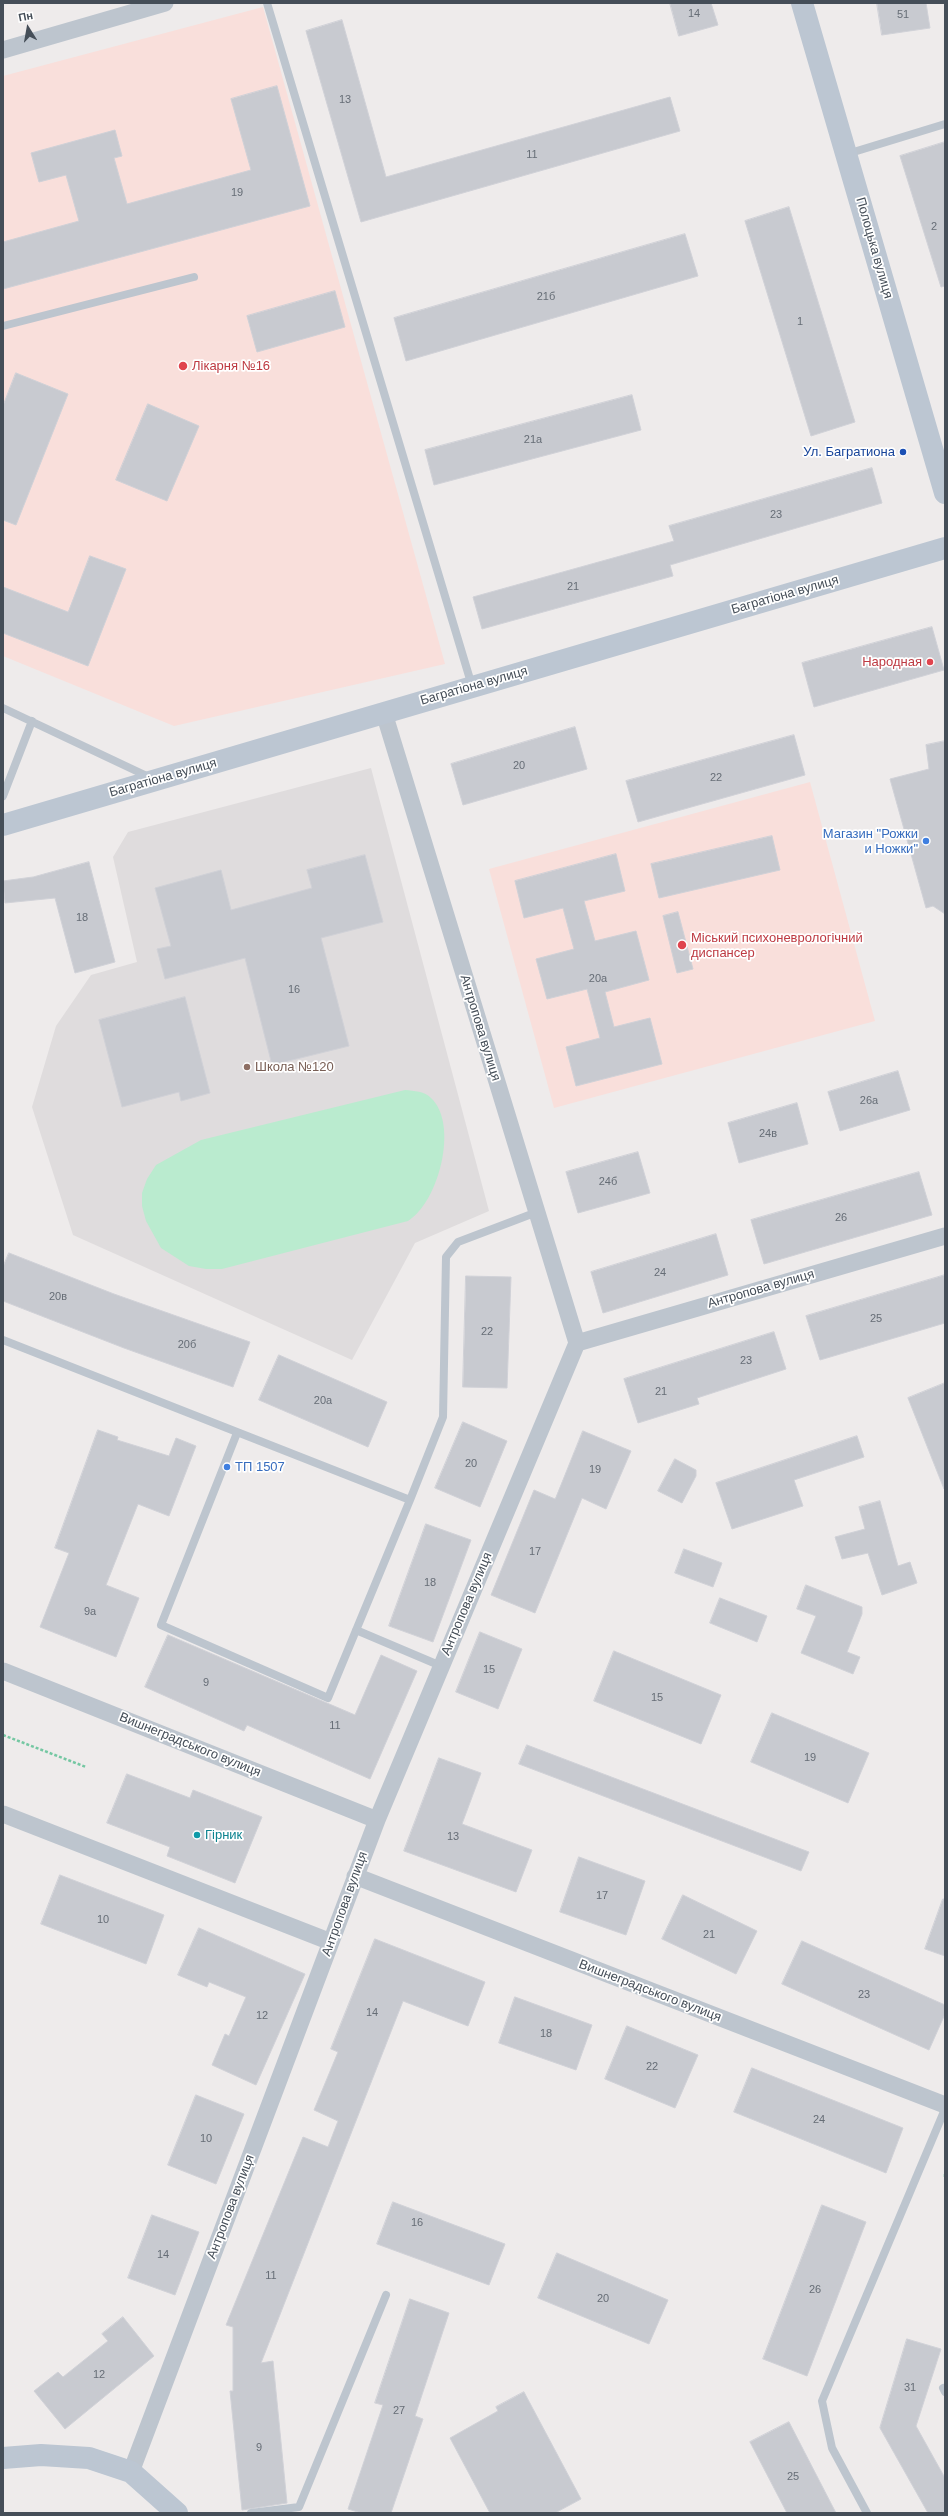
<!DOCTYPE html>
<meta charset="utf-8">
<style>
body{margin:0}
#map{position:relative;width:948px;height:2516px;overflow:hidden;background:#eeebeb;font-family:Arial,sans-serif}
canvas{display:block}
.frame{position:absolute;inset:0;border:4px solid #454e58;pointer-events:none}
.north{position:absolute;left:8px;top:8px;width:40px;height:40px;-webkit-text-stroke:3px #fff;paint-order:stroke;rotate:349deg;font-size:11px;font-weight:700;line-height:16px;text-align:center;color:#454e58}
.north::after{content:'';display:block;margin:auto;width:14px;height:18px;background:#454e58;clip-path:polygon(50% 0,100% 100%,50% 72%,0 100%)}
</style>
<div id="map">
<canvas width="948" height="2516"></canvas>
<div class="frame"></div>
<div class="north">Пн</div>
</div>
<script>
const g = document.querySelector('canvas').getContext('2d');
g.lineJoin = 'round';
function fill(path, color) {
  g.fillStyle = color;
  g.fill(path, 'evenodd');
}
function strokePath(path, color, width, dash) {
  g.strokeStyle = color;
  g.lineWidth = width;
  g.lineCap = dash ? 'butt' : 'round';
  g.setLineDash(dash || []);
  g.stroke(path);
}
function write(font, color, halo, rows, align = 'center') {
  g.font = font + ' Arial,sans-serif';
  g.lineWidth = 3.5;
  g.setLineDash([]);
  g.textBaseline = 'middle';
  g.strokeStyle = halo;
  g.fillStyle = color;
  for (const [text, x, y, turn = 0] of rows) {
    g.save();
    g.translate(x, y);
    g.rotate((+turn || 0) * Math.PI / 180);
    g.textAlign = isNaN(turn) ? turn : align;
    if (halo) g.strokeText(text, 0, 0);
    g.fillText(text, 0, 0);
    g.restore();
  }
}
const education = new Path2D(`
 M 371,768 L 489,1211 L 415,1243 L 352,1360 L 73,1235 L 32,1107 L 56,1026 L 91,975 L 137,962 L 113,857 L 128,832 Z`);
const medical = new Path2D(`
 M 263,7 L 445,664 L 174,726 L 3,656 L 3,76 Z
 M 810,782 L 875,1021 L 554,1108 L 489,869 Z`);
const green = new Path2D(`
 M 405,1090 C 414,1091 425,1091 431,1098 C 459,1124 439,1202 408,1221 L 222,1269 L 206,1269 L 189,1266 L 161,1248 L 146,1221 L 142,1206 L 142,1193 L 147,1179 L 156,1165 L 201,1140 Z`);
const building = new Path2D(`
 M 670,3 L 711,3 L 718,25 L 679,36 Z
 M 877,3 L 926,3 L 930,28 L 882,35 Z
 M 342,20 L 386,177 L 670,97 L 680,131 L 361,222 L 306,31 Z
 M 277,86 L 310,206 L 3,289 L 3,242 L 79,221 L 66,175 L 39,182 L 31,153 L 115,130 L 122,156 L 114,158 L 127,204 L 251,170 L 231,99 Z
 M 945,142 L 945,286 L 941,287 L 900,156 Z
 M 789,207 L 855,422 L 811,436 L 745,221 Z
 M 685,234 L 698,276 L 406,361 L 394,318 Z
 M 335,291 L 345,327 L 257,352 L 247,316 Z
 M 16,373 L 68,394 L 16,525 L 3,520 L 3,406 Z
 M 632,395 L 641,430 L 434,485 L 425,450 Z
 M 148,404 L 199,426 L 167,501 L 116,480 Z
 M 872,468 L 882,503 L 670,565 L 673,576 L 482,629 L 473,597 L 674,541 L 669,526 Z
 M 90,556 L 126,569 L 88,666 L 3,633 L 3,587 L 68,612 Z
 M 932,627 L 944,670 L 814,707 L 802,663 Z
 M 575,727 L 587,769 L 463,805 L 451,764 Z
 M 794,735 L 805,775 L 638,822 L 626,781 Z
 M 945,741 L 945,914 L 933,906 L 926,908 L 890,779 L 929,769 L 926,745 Z
 M 772,836 L 780,870 L 659,898 L 651,864 Z
 M 616,854 L 625,891 L 584,901 L 595,941 L 636,931 L 649,980 L 605,992 L 614,1027 L 650,1018 L 662,1064 L 576,1086 L 566,1047 L 600,1038 L 587,989 L 547,999 L 536,959 L 574,949 L 563,908 L 524,918 L 515,881 Z
 M 365,855 L 383,922 L 321,938 L 349,1046 L 272,1065 L 245,958 L 165,979 L 157,949 L 171,946 L 155,888 L 221,870 L 231,910 L 312,888 L 307,870 Z
 M 89,862 L 115,962 L 75,973 L 55,898 L 5,903 L 3,881 L 33,877 Z
 M 678,912 L 693,969 L 677,973 L 663,916 Z
 M 185,997 L 210,1093 L 181,1101 L 179,1092 L 122,1107 L 99,1020 Z
 M 898,1071 L 910,1110 L 840,1131 L 828,1092 Z
 M 797,1103 L 808,1144 L 739,1163 L 728,1123 Z
 M 638,1152 L 650,1193 L 578,1213 L 566,1172 Z
 M 919,1172 L 932,1215 L 764,1264 L 751,1220 Z
 M 716,1234 L 728,1275 L 603,1313 L 591,1272 Z
 M 9,1253 L 114,1294 L 250,1342 L 233,1387 L 124,1348 L 3,1301 L 3,1267 Z
 M 945,1275 L 945,1323 L 820,1360 L 806,1316 Z
 M 466,1276 L 511,1277 L 507,1388 L 463,1387 Z
 M 774,1332 L 786,1369 L 697,1398 L 699,1404 L 638,1423 L 624,1379 Z
 M 279,1355 L 387,1402 L 368,1447 L 259,1400 Z
 M 945,1383 L 945,1489 L 944,1489 L 908,1398 Z
 M 463,1422 L 507,1441 L 480,1507 L 435,1488 Z
 M 98,1430 L 118,1437 L 117,1440 L 169,1456 L 176,1438 L 196,1446 L 169,1516 L 138,1504 L 106,1585 L 139,1598 L 116,1657 L 40,1627 L 69,1553 L 55,1548 Z
 M 583,1431 L 631,1451 L 606,1509 L 582,1498 L 535,1613 L 491,1595 L 534,1490 L 555,1499 Z
 M 857,1436 L 864,1457 L 794,1480 L 803,1506 L 732,1529 L 716,1483 Z
 M 675,1459 L 696,1470 L 696,1476 L 682,1503 L 658,1491 Z
 M 880,1501 L 898,1566 L 910,1562 L 917,1583 L 882,1595 L 868,1553 L 842,1559 L 835,1537 L 865,1529 L 859,1507 Z
 M 426,1524 L 471,1540 L 433,1642 L 389,1626 Z
 M 684,1549 L 722,1563 L 713,1587 L 675,1573 Z
 M 806,1585 L 862,1607 L 862,1614 L 847,1652 L 860,1657 L 853,1674 L 801,1653 L 816,1616 L 797,1609 Z
 M 720,1598 L 767,1616 L 757,1642 L 710,1623 Z
 M 480,1632 L 522,1649 L 498,1709 L 456,1692 Z
 M 168,1635 L 355,1715 L 381,1655 L 417,1671 L 370,1779 L 247,1725 L 244,1731 L 145,1687 Z
 M 614,1651 L 721,1695 L 701,1744 L 594,1701 Z
 M 772,1713 L 869,1753 L 848,1803 L 751,1762 Z
 M 527,1745 L 809,1852 L 801,1871 L 519,1764 Z
 M 439,1758 L 481,1773 L 462,1824 L 532,1850 L 516,1892 L 404,1851 Z
 M 127,1774 L 190,1798 L 193,1790 L 262,1817 L 235,1883 L 167,1856 L 170,1847 L 107,1823 Z
 M 579,1857 L 645,1881 L 626,1935 L 560,1912 Z
 M 60,1875 L 164,1915 L 146,1964 L 41,1924 Z
 M 683,1895 L 757,1931 L 736,1974 L 662,1939 Z
 M 943,1899 L 945,1899 L 945,1956 L 925,1949 Z
 M 199,1928 L 305,1974 L 256,2085 L 212,2065 L 225,2034 L 229,2036 L 246,1997 L 209,1982 L 207,1987 L 178,1975 Z
 M 375,1939 L 485,1982 L 468,2026 L 403,2001 L 261,2363 L 273,2361 L 287,2503 L 242,2510 L 230,2391 L 233,2391 L 233,2327 L 226,2325 L 303,2137 L 328,2147 L 338,2121 L 314,2110 L 338,2052 L 331,2049 Z
 M 802,1941 L 945,2005 L 945,2014 L 929,2050 L 782,1984 Z
 M 515,1997 L 592,2025 L 576,2070 L 499,2043 Z
 M 627,2026 L 698,2055 L 675,2108 L 605,2079 Z
 M 752,2068 L 903,2128 L 886,2173 L 734,2112 Z
 M 196,2095 L 244,2114 L 216,2184 L 168,2165 Z
 M 393,2202 L 505,2244 L 489,2285 L 377,2244 Z
 M 822,2205 L 866,2222 L 807,2376 L 763,2359 Z
 M 152,2215 L 199,2232 L 175,2295 L 128,2278 Z
 M 557,2253 L 668,2300 L 649,2344 L 538,2298 Z
 M 410,2299 L 449,2313 L 415,2416 L 423,2419 L 391,2513 L 361,2513 L 348,2509 L 383,2405 L 375,2403 Z
 M 123,2317 L 154,2356 L 65,2429 L 34,2391 L 58,2372 L 63,2377 L 108,2341 L 102,2334 Z
 M 907,2339 L 941,2349 L 916,2426 L 945,2478 L 945,2513 L 928,2513 L 880,2428 Z
 M 524,2392 L 581,2499 L 555,2513 L 490,2513 L 450,2438 L 498,2411 L 496,2407 Z
 M 789,2422 L 836,2513 L 787,2513 L 750,2442 Z`);
const path = new Path2D(`
 M 3,1735 L 86,1767
 M 945,2174 L 945,2178`);
const lane = new Path2D(`
 M 267,3 L 472,686
 M 847,154 L 945,124
 M 3,326 L 194,277
 M 3,708 L 149,777
 M 3,796 L 32,721
 M 3,1340 L 410,1500 L 328,1698 L 161,1625 L 237,1433
 M 410,1500 L 443,1417 L 446,1257 L 458,1242 L 537,1212
 M 356,1630 L 441,1666
 M 943,2388 L 945,2392
 M 251,2513 L 299,2507 L 386,2295
 M 867,2513 L 832,2448 L 822,2401 L 945,2109`);
const street = new Path2D(`
 M 3,50 L 165,3
 M 384,713 L 577,1343
 M 3,1671 L 377,1820
 M 3,1814 L 331,1942
 M 355,1876 L 945,2105
 M 131,2472 L 377,1820 L 577,1343 L 945,1236`);
const secondary = new Path2D(`
 M 802,3 L 945,493
 M 3,825 L 945,548
 M 3,2458 L 41,2455 L 89,2458 L 131,2472 L 177,2513`);
const markers = [
 [183,366,5,"#e0444e"],
 [903,452,4,"#1a4fb4"],
 [930,662,4,"#e0444e"],
 [926,841,4,"#3f7fe0"],
 [682,945,5,"#e0444e"],
 [247,1067,4,"#8d6e63"],
 [227,1467,4,"#3f7fe0"],
 [197,1835,4,"#0f9aa8"]
];
const numberNames = [
 ["14",694,14],
 ["51",903,15],
 ["13",345,100],
 ["11",532,155],
 ["19",237,193],
 ["2",934,227],
 ["21б",546,297],
 ["1",800,322],
 ["21а",533,440],
 ["23",776,515],
 ["21",573,587],
 ["20",519,766],
 ["22",716,778],
 ["18",82,918],
 ["20а",598,979],
 ["16",294,990],
 ["26а",869,1101],
 ["24в",768,1134],
 ["24б",608,1182],
 ["26",841,1218],
 ["24",660,1273],
 ["20в",58,1297],
 ["25",876,1319],
 ["22",487,1332],
 ["20б",187,1345],
 ["23",746,1361],
 ["21",661,1392],
 ["20а",323,1401],
 ["20",471,1464],
 ["19",595,1470],
 ["17",535,1552],
 ["18",430,1583],
 ["9а",90,1612],
 ["15",489,1670],
 ["9",206,1683],
 ["15",657,1698],
 ["11",335,1726],
 ["19",810,1758],
 ["13",453,1837],
 ["17",602,1896],
 ["10",103,1920],
 ["21",709,1935],
 ["23",864,1995],
 ["14",372,2013],
 ["12",262,2016],
 ["18",546,2034],
 ["22",652,2067],
 ["24",819,2120],
 ["10",206,2139],
 ["16",417,2223],
 ["14",163,2255],
 ["11",271,2276],
 ["26",815,2290],
 ["20",603,2299],
 ["12",99,2375],
 ["31",910,2388],
 ["27",399,2411],
 ["9",259,2448],
 ["25",793,2477]
];
const streetNames = [
 ["Полоцька вулиця",874,248,74],
 ["Багратіона вулиця",785,595,-16],
 ["Багратіона вулиця",474,686,-16],
 ["Багратіона вулиця",163,778,-16],
 ["Антропова вулиця",480,1028,73],
 ["Антропова вулиця",761,1289,-16],
 ["Антропова вулиця",467,1604,-67],
 ["Вишнеградського вулиця",190,1745,22],
 ["Антропова вулиця",345,1904,-70],
 ["Вишнеградського вулиця",650,1991,21],
 ["Антропова вулиця",231,2207,-69]
];
const healthNames = [
 ["Лікарня №16",192,366],
 ["Народная",922,662,"right"],
 ["Міський психоневрологічний",691,938],
 ["диспансер",691,953]
];
const transitNames = [
 ["Ул. Багратиона",895,452]
];
const shopNames = [
 ["Магазин \"Рожки",918,834],
 ["и Ножки\"",918,849],
 ["ТП 1507",235,1467,"left"]
];
const educationNames = [
 ["Школа №120",255,1067]
];
const cultureNames = [
 ["Гірник",205,1835]
];
fill(education, '#dfdcdd');
fill(medical, '#f9dfdb');
fill(green, '#baebcf');
fill(building, '#c8cad0');
strokePath(building, '#d0d1d7', 1);
strokePath(path, '#74c7a2', 2.5, [3, 2]);
strokePath(lane, '#bdc5ce', 8);
strokePath(street, '#bdc5ce', 17);
strokePath(secondary, '#bcc6d2', 22);
for (const [x, y, r, color] of markers) {
  const dot = new Path2D();
  dot.arc(x, y, r, 0, 2 * Math.PI);
  g.fillStyle = color;
  g.fill(dot);
  strokePath(dot, '#fff', 1.5);
}
write('11px', '#666d76', null, numberNames);
write('13px', '#454e58', '#fff', streetNames);
write('13px', '#be3a42', '#fff', healthNames, 'left');
write('13px', '#164399', '#fff', transitNames, 'right');
write('13px', '#366cbe', '#fff', shopNames, 'right');
write('13px', '#785e54', '#fff', educationNames, 'left');
write('13px', '#0d838f', '#fff', cultureNames, 'left');
</script>
